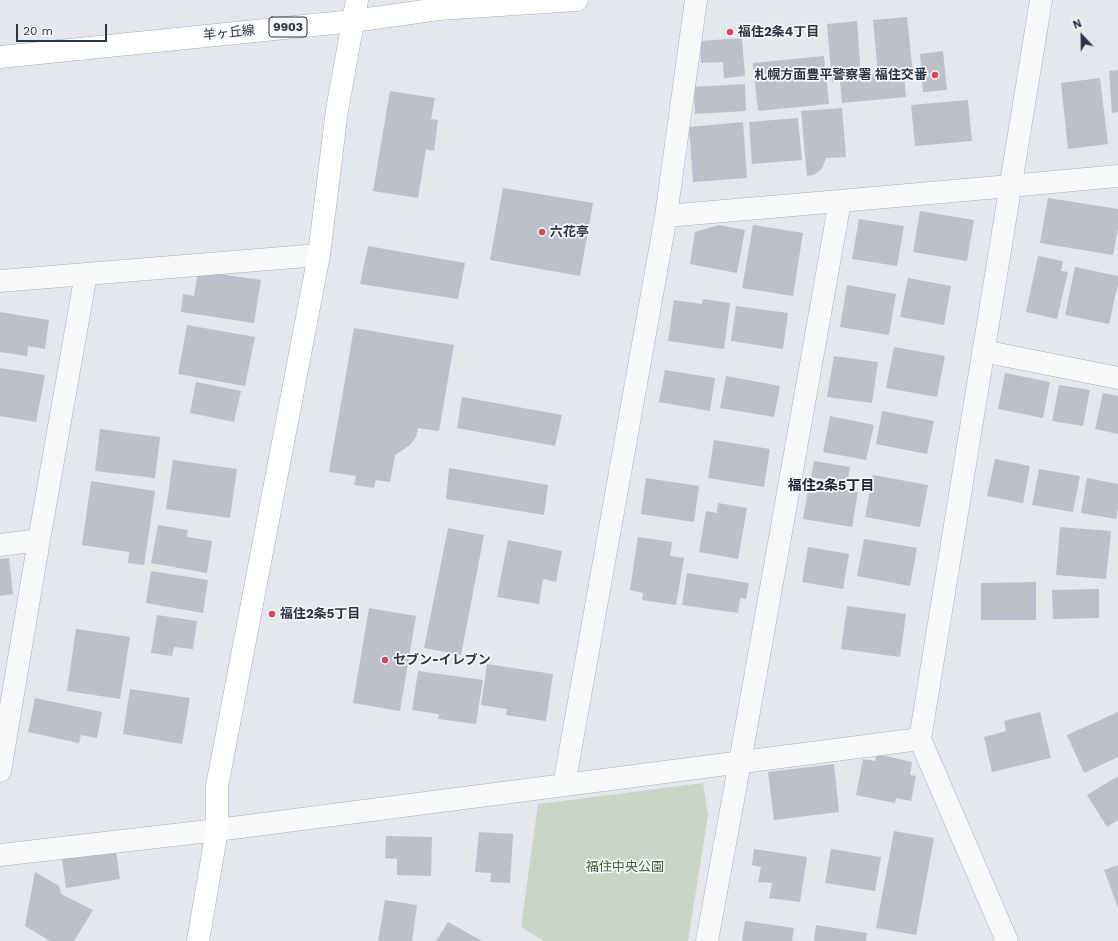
<!DOCTYPE html>
<meta charset="utf-8">
<style>
body{margin:0}
#map{position:relative;width:1118px;height:941px;overflow:hidden;background:#e4e7ec;font-family:"Work Sans",sans-serif}
canvas{display:block}
.north{position:absolute;left:1062px;top:16px;width:40px;height:40px;-webkit-text-stroke:3px #f4f6f9;paint-order:stroke;rotate:338deg;font-size:11px;font-weight:700;line-height:16px;text-align:center;color:#2b3445}
.north::after{content:'';display:block;margin:auto;width:14px;height:18px;background:#2b3445;clip-path:polygon(50% 0,100% 100%,50% 72%,0 100%)}
.scale{position:absolute;left:16px;top:24px;width:91px;height:18px;box-sizing:border-box;border:2px solid #2b3445;border-top:0;padding-left:5px;font-size:12px;line-height:14px;white-space:nowrap;color:#2b3445;-webkit-text-stroke:3px #f4f6f9;paint-order:stroke}
</style>
<div id="map">
<canvas width="1118" height="941"></canvas>
<div class="north">N</div>
<div class="scale">20 m</div>
</div>
<script>
const g = document.querySelector('canvas').getContext('2d');
g.lineJoin = 'round';
function fill(path, color) {
  g.fillStyle = color;
  g.fill(path, 'evenodd');
}
function strokePath(path, color, width, dash) {
  g.strokeStyle = color;
  g.lineWidth = width;
  g.lineCap = dash ? 'butt' : 'round';
  g.setLineDash(dash || []);
  g.stroke(path);
}
function write(font, color, halo, rows, align = 'center') {
  g.font = font + ' "Work Sans","Noto Sans JP",sans-serif';
  g.lineWidth = 3.5;
  g.setLineDash([]);
  g.textBaseline = 'middle';
  g.strokeStyle = halo;
  g.fillStyle = color;
  for (const [text, x, y, turn = 0] of rows) {
    g.save();
    g.translate(x, y);
    g.rotate((+turn || 0) * Math.PI / 180);
    g.textAlign = isNaN(turn) ? turn : align;
    if (halo) g.strokeText(text, 0, 0);
    g.fillText(text, 0, 0);
    g.restore();
  }
}
const green = new Path2D(`
 M 703,783 L 708,815 L 688,941 L 544,941 L 521,927 L 538,804 Z`);
const building = new Path2D(`
 M 907,17 L 913,74 L 904,75 L 906,97 L 842,103 L 840,81 L 832,82 L 827,24 L 857,21 L 861,76 L 878,74 L 873,20 Z
 M 742,38 L 745,76 L 724,78 L 723,62 L 701,63 L 700,41 Z
 M 943,51 L 947,90 L 923,92 L 920,54 Z
 M 824,56 L 829,104 L 758,111 L 753,63 Z
 M 1118,70 L 1118,112 L 1112,113 L 1109,71 Z
 M 1100,78 L 1108,144 L 1068,149 L 1061,83 Z
 M 745,84 L 746,111 L 695,114 L 694,87 Z
 M 390,91 L 435,98 L 431,119 L 438,120 L 434,151 L 426,149 L 418,198 L 373,191 Z
 M 968,100 L 972,141 L 915,146 L 911,105 Z
 M 842,108 L 846,157 L 826,158 L 822,169 L 813,175 L 807,176 L 801,111 Z
 M 798,118 L 802,160 L 752,164 L 749,122 Z
 M 743,122 L 747,178 L 693,182 L 689,127 Z
 M 503,188 L 593,203 L 580,276 L 490,260 Z
 M 1048,198 L 1118,209 L 1118,229 L 1113,255 L 1040,243 Z
 M 920,211 L 974,220 L 967,261 L 913,252 Z
 M 859,219 L 904,226 L 897,266 L 852,259 Z
 M 719,225 L 745,230 L 737,273 L 690,264 L 695,232 Z
 M 753,225 L 803,233 L 793,296 L 742,288 Z
 M 368,246 L 465,263 L 458,299 L 360,284 Z
 M 1038,256 L 1063,261 L 1061,271 L 1068,272 L 1057,319 L 1026,312 Z
 M 1075,267 L 1118,276 L 1118,284 L 1109,324 L 1065,315 Z
 M 198,271 L 261,280 L 254,323 L 181,312 L 183,294 L 194,296 Z
 M 908,278 L 951,286 L 944,325 L 900,317 Z
 M 847,285 L 896,294 L 889,335 L 840,327 Z
 M 703,299 L 730,303 L 724,349 L 668,341 L 674,300 L 702,304 Z
 M 736,306 L 788,313 L 783,349 L 731,341 Z
 M 0,312 L 49,320 L 45,349 L 28,346 L 27,356 L 0,352 Z
 M 187,325 L 255,337 L 245,386 L 178,374 Z
 M 354,328 L 454,345 L 439,431 L 418,428 L 416,437 L 410,445 L 395,455 L 390,482 L 376,480 L 374,488 L 354,485 L 356,476 L 329,472 Z
 M 894,347 L 945,356 L 937,397 L 886,388 Z
 M 834,356 L 878,362 L 872,403 L 827,397 Z
 M 0,368 L 45,375 L 36,422 L 0,416 Z
 M 665,370 L 715,378 L 710,411 L 659,402 Z
 M 1005,373 L 1050,382 L 1043,418 L 998,409 Z
 M 726,376 L 780,386 L 774,417 L 720,408 Z
 M 196,382 L 241,391 L 234,422 L 190,413 Z
 M 1059,385 L 1090,390 L 1083,426 L 1052,421 Z
 M 1103,393 L 1118,396 L 1118,434 L 1095,429 Z
 M 462,397 L 562,415 L 555,446 L 457,428 Z
 M 882,411 L 934,421 L 927,454 L 876,444 Z
 M 830,416 L 874,425 L 866,460 L 823,452 Z
 M 100,429 L 160,437 L 155,478 L 95,471 Z
 M 714,440 L 770,449 L 764,487 L 708,478 Z
 M 995,459 L 1030,466 L 1023,503 L 987,496 Z
 M 173,460 L 237,469 L 230,518 L 166,509 Z
 M 814,461 L 850,467 L 847,483 L 811,477 Z
 M 449,468 L 548,485 L 544,515 L 446,499 Z
 M 1039,469 L 1080,476 L 1073,512 L 1032,505 Z
 M 873,475 L 928,485 L 920,527 L 865,517 Z
 M 646,478 L 699,486 L 694,522 L 641,514 Z
 M 1087,478 L 1118,484 L 1118,507 L 1116,519 L 1081,513 Z
 M 91,481 L 155,491 L 144,565 L 128,563 L 129,552 L 82,545 Z
 M 809,484 L 858,492 L 852,527 L 803,519 Z
 M 718,503 L 747,508 L 738,559 L 699,552 L 706,511 L 717,513 Z
 M 158,525 L 188,530 L 187,537 L 212,541 L 207,573 L 151,563 Z
 M 1060,527 L 1111,531 L 1106,579 L 1056,575 Z
 M 448,528 L 484,535 L 461,655 L 424,648 Z
 M 638,537 L 672,542 L 670,556 L 684,558 L 676,605 L 642,600 L 643,593 L 630,590 Z
 M 864,539 L 917,548 L 910,586 L 857,576 Z
 M 508,540 L 562,551 L 556,582 L 543,579 L 539,604 L 497,597 Z
 M 808,547 L 849,554 L 843,589 L 802,582 Z
 M 9,558 L 13,594 L 0,596 L 0,559 Z
 M 151,571 L 208,580 L 203,613 L 146,603 Z
 M 687,573 L 749,583 L 746,599 L 740,598 L 738,613 L 682,605 Z
 M 1036,582 L 1036,620 L 981,620 L 981,583 Z
 M 1099,589 L 1099,618 L 1053,619 L 1052,590 Z
 M 847,606 L 906,614 L 900,657 L 841,649 Z
 M 369,608 L 416,616 L 400,711 L 353,703 Z
 M 157,615 L 197,621 L 193,649 L 174,647 L 172,656 L 151,653 Z
 M 76,629 L 130,637 L 120,699 L 67,691 Z
 M 487,664 L 553,674 L 546,721 L 506,715 L 507,709 L 481,705 Z
 M 418,671 L 483,680 L 476,724 L 438,719 L 439,714 L 412,710 Z
 M 130,689 L 190,698 L 182,744 L 123,734 Z
 M 35,698 L 102,712 L 97,738 L 81,735 L 79,743 L 28,732 Z
 M 1040,712 L 1051,758 L 992,772 L 984,737 L 1006,731 L 1004,721 Z
 M 1118,712 L 1118,757 L 1084,773 L 1067,735 Z
 M 877,754 L 912,762 L 910,775 L 916,776 L 911,801 L 896,798 L 895,803 L 856,795 L 863,759 L 875,761 Z
 M 834,764 L 839,812 L 774,820 L 768,772 Z
 M 1118,776 L 1118,820 L 1107,827 L 1087,795 Z
 M 894,831 L 934,838 L 916,935 L 876,928 Z
 M 479,832 L 513,834 L 510,883 L 490,882 L 491,873 L 475,872 Z
 M 386,836 L 432,837 L 431,876 L 397,875 L 397,859 L 385,858 Z
 M 754,849 L 807,857 L 800,902 L 769,898 L 772,883 L 758,882 L 761,867 L 752,865 Z
 M 831,849 L 881,857 L 875,891 L 825,883 Z
 M 116,850 L 120,879 L 66,888 L 62,859 Z
 M 1118,865 L 1118,908 L 1104,870 Z
 M 35,872 L 59,886 L 61,894 L 93,910 L 74,941 L 50,941 L 25,926 Z
 M 385,900 L 417,905 L 412,941 L 378,941 Z
 M 745,921 L 794,928 L 792,941 L 742,941 Z
 M 448,922 L 482,941 L 436,941 Z
 M 816,925 L 867,933 L 866,941 L 814,941 Z`);
const street = new Path2D(`
 M 666,216 L 840,201
 M 0,281 L 319,255
 M 983,351 L 1118,378
 M 0,545 L 39,540
 M 0,771 L 39,540 L 86,274
 M 564,785 L 666,216 L 696,0
 M 0,855 L 217,830 L 920,739
 M 707,941 L 740,762 L 840,201 L 1010,186 L 1118,176
 M 1007,941 L 920,739 L 1041,0`);
const secondary = new Path2D(`
 M 198,941 L 217,830 L 217,786 L 319,255 L 337,110 L 357,0`);
const primary = new Path2D(`
 M 0,57 L 353,21 L 439,9 L 577,0`);
const markers = [
 [730,32,4,"#d1495b"],
 [935,75,4,"#d1495b"],
 [542,232,4,"#d1495b"],
 [272,614,4,"#d1495b"],
 [385,660,4,"#d1495b"]
];
const shields = [
 [288,27,38]
];
const shieldNames = [
 ["9903",288,27]
];
const poiNames = [
 ["福住2条4丁目",738,32],
 ["札幌方面豊平警察署 福住交番",927,75,"right"],
 ["六花亭",550,232],
 ["福住2条5丁目",280,614],
 ["セブン-イレブン",393,660]
];
const streetNames = [
 ["羊ヶ丘線",229,33,-6]
];
const parkNames = [
 ["福住中央公園",625,867]
];
const neighbourhoodNames = [
 ["福住2条5丁目",831,486]
];
fill(green, '#c9d6c5');
fill(building, '#bbc0ca');
strokePath(street, '#a9aeb7', 23);
strokePath(secondary, '#a9aeb7', 23);
strokePath(primary, '#a3abb8', 23);
strokePath(street, '#f7f8fa', 22);
strokePath(secondary, '#fff', 22);
strokePath(primary, '#fff', 22);
for (const [x, y, r, color] of markers) {
  const dot = new Path2D();
  dot.arc(x, y, r, 0, 2 * Math.PI);
  g.fillStyle = color;
  g.fill(dot);
  strokePath(dot, '#f4f6f9', 1.5);
}
for (const [x, y, w] of shields) {
  const box = new Path2D();
  box.roundRect(x - w / 2, y - 10, w, 20, 3);
  g.fillStyle = '#f4f6f9';
  g.fill(box);
  strokePath(box, '#2b3445', 1);
}
write('bold 12px', '#2b3445', null, shieldNames);
write('bold 13px', '#2b3445', '#f4f6f9', poiNames, 'left');
write('13px', '#2b3445', '#f4f6f9', streetNames);
write('13px', '#3f6138', '#f4f6f9', parkNames);
write('bold 14px', '#1d2536', '#f4f6f9', neighbourhoodNames);
</script>
